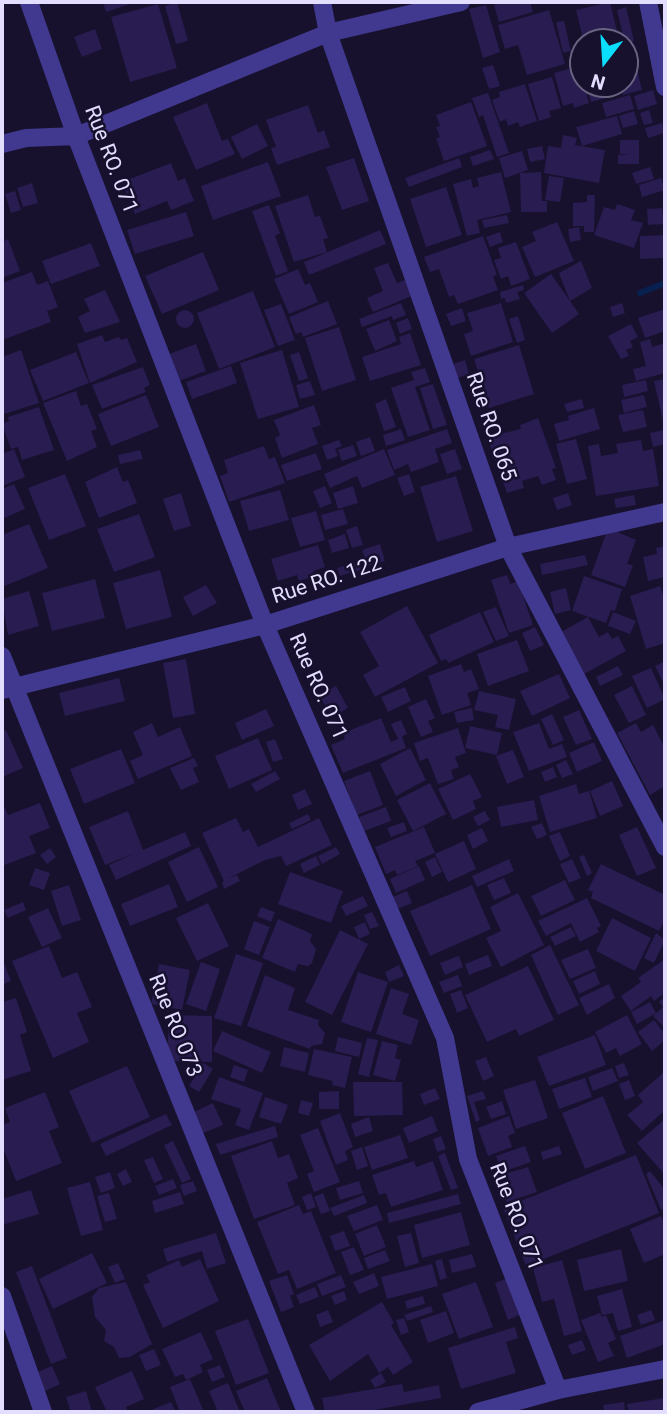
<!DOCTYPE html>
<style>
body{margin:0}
#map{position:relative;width:667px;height:1414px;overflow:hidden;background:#17112e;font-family:Roboto,sans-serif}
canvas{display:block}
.frame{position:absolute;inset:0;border:4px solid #e3deff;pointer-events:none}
.north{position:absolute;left:569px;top:28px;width:70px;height:70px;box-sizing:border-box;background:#17112e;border:2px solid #696382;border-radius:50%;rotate:197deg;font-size:19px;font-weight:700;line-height:28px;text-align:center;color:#e3deff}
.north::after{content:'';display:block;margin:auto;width:24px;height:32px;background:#0adeff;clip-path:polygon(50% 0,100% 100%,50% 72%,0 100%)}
</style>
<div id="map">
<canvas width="667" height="1414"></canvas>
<div class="frame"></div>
<div class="north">N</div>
</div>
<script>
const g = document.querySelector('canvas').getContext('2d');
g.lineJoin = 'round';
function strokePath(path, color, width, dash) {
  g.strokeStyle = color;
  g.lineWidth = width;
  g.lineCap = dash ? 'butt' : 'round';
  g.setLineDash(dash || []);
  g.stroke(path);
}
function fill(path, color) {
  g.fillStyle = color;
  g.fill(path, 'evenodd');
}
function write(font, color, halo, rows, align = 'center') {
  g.font = font + ' Roboto,sans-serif';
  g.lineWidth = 5;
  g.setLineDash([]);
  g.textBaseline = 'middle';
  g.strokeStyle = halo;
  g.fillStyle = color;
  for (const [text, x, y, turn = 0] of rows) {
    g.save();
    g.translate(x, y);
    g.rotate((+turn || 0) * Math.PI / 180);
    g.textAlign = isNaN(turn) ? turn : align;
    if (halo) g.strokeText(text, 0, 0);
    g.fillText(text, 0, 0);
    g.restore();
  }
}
const stream = new Path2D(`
 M 640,293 L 665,283`);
const building = new Path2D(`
 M 103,2 L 136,2 L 106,12 Z
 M 177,2 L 188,41 L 176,44 L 165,6 Z
 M 507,2 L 530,2 L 533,12 L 499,22 L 494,5 Z
 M 610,2 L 617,31 L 583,39 L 576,10 Z
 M 158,4 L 177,68 L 130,82 L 111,17 Z
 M 486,5 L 500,52 L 483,58 L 469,9 Z
 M 626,7 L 634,41 L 625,44 L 617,10 Z
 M 549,10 L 565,64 L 527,75 L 518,45 L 505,49 L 498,25 Z
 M 564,21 L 571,51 L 563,53 L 556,22 Z
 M 95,29 L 102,49 L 82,57 L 74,37 Z
 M 631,45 L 642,90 L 623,95 L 620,84 L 625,84 L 625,46 Z
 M 493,65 L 500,86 L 489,89 L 482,68 Z
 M 579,66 L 589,103 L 574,108 L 573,103 L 563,106 L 554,73 Z
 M 552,77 L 561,108 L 549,111 L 551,117 L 539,121 L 528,84 Z
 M 525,84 L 537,121 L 520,127 L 518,122 L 508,126 L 506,119 L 500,122 L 492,100 L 500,97 L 499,92 Z
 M 586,84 L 615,84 L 616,89 L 604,92 L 606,98 L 591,102 Z
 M 653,90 L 657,104 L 638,110 L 634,96 Z
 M 488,93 L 509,153 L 497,157 L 483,115 L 479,117 L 472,98 Z
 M 630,95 L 634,109 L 606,117 L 602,103 Z
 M 471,102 L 487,146 L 444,161 L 436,138 L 440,137 L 436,127 L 440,126 L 436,115 Z
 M 207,103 L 222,141 L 228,139 L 235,154 L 196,170 L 173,117 Z
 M 308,105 L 318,133 L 324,130 L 330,147 L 277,165 L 271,148 L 276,147 L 266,120 Z
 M 649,110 L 653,123 L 644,125 L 640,113 Z
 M 634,111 L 638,124 L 623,128 L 619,116 Z
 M 617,116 L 622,134 L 582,146 L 576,127 Z
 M 662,123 L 664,133 L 648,138 L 645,128 Z
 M 257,124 L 268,146 L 242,159 L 231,137 Z
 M 563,135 L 577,138 L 575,145 L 605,150 L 599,183 L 544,173 L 548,146 L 561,148 Z
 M 620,140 L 639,140 L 639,164 L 618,164 L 618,155 L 630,155 L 620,154 Z
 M 542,146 L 545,159 L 530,162 L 527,149 Z
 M 490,150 L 494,159 L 473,166 L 470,157 Z
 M 522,151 L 528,170 L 505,178 L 499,158 Z
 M 354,158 L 369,201 L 342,210 L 326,167 Z
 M 459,158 L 462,167 L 409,187 L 405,178 Z
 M 268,162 L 281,196 L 213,220 L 201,186 Z
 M 171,163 L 178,181 L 185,178 L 194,201 L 171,210 L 167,201 L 135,214 L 122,182 Z
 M 650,167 L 654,179 L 636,184 L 632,173 Z
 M 501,172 L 511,212 L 477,220 L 480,233 L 467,236 L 453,184 L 471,179 L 473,188 L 479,186 L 477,178 Z
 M 541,172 L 542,201 L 547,201 L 547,212 L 521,212 L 520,173 Z
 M 549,176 L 564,178 L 560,202 L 545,200 Z
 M 661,178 L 665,190 L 642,197 L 639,185 Z
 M 32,183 L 38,203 L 23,207 L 17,188 Z
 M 446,187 L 462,235 L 426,247 L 410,199 Z
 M 15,191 L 21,210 L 11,213 L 5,194 Z
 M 308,195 L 315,217 L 320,216 L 328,238 L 323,239 L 327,252 L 294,262 L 275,206 Z
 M 587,195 L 595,195 L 594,232 L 584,232 L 584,226 L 573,226 L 573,203 L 587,202 Z
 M 617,204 L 635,210 L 631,220 L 643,223 L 634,248 L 594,235 L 604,207 L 615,210 Z
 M 269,205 L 280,233 L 275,236 L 288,271 L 276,276 L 252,211 Z
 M 662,208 L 664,224 L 648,225 L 647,209 Z
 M 186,212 L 194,236 L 135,254 L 127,230 Z
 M 507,215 L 509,223 L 484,228 L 482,220 Z
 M 557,222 L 574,261 L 535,277 L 522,247 L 536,241 L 532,232 Z
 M 579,227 L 581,240 L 570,242 L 568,229 Z
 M 380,230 L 386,244 L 309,275 L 304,262 Z
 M 500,232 L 503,242 L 490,247 L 486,237 Z
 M 665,235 L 665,258 L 640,259 L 640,236 Z
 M 483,236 L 497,275 L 493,276 L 498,290 L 458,304 L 454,295 L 449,297 L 439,269 L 430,272 L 424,257 Z
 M 8,239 L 20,271 L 2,278 L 2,242 Z
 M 516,242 L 530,279 L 511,286 L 508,276 L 501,279 L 494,260 L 501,258 L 498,248 Z
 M 91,243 L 100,266 L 51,284 L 42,261 Z
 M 203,252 L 219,290 L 162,314 L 145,276 Z
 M 581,261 L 592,288 L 570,301 L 559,273 Z
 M 388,263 L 397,283 L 405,280 L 412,296 L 373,312 L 367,298 L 383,291 L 374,268 Z
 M 298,269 L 305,285 L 310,283 L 318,302 L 289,314 L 274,279 Z
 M 32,272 L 37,285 L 48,281 L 58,307 L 47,311 L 51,322 L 2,340 L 2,283 Z
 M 551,274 L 579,314 L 552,333 L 524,293 Z
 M 523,285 L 524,290 L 517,292 L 520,299 L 506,303 L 505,298 L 501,299 L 500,292 Z
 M 105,290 L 120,322 L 85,333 L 78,317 L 90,311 L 84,299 Z
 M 253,291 L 275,347 L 219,369 L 197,313 Z
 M 328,301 L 337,324 L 303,337 L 301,332 L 296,334 L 289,317 Z
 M 401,303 L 406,315 L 393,320 L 392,316 L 362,327 L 359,319 Z
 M 501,303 L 513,342 L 471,356 L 464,334 L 473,331 L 467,313 Z
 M 622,303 L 625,313 L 613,317 L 610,307 Z
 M 281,304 L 295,340 L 278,346 L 264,310 Z
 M 462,308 L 466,321 L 451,326 L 446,314 Z
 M 665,309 L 665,331 L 645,338 L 638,318 Z
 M176 319a9 9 0 1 1 18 0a9 9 0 1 1-18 0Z
 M 518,316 L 525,340 L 517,343 L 509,319 Z
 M 408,318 L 412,329 L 400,334 L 396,323 Z
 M 389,320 L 397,341 L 375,351 L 366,329 Z
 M 631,324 L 638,337 L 630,341 L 633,347 L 626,350 L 629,356 L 621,359 L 608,336 Z
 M 339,327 L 356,380 L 322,391 L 305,338 Z
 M 410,333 L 421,365 L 370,381 L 362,357 L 401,344 L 399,337 Z
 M 102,335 L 105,342 L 119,337 L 121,340 L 127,338 L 137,362 L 90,383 L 77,344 Z
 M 650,339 L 652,347 L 665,343 L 665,373 L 636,381 L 633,369 L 646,366 L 640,342 Z
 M 196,344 L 206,371 L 179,381 L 169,354 Z
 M 519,345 L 534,394 L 489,408 L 474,359 Z
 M 21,350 L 39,403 L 4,414 L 2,357 Z
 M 282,350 L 299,407 L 258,419 L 240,363 Z
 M 76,352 L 89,383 L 43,401 L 30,370 Z
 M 299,352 L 308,378 L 299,381 L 290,355 Z
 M 465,360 L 469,374 L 457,378 L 453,364 Z
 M 231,366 L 237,383 L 192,399 L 186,382 Z
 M 143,367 L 150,385 L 144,388 L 146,392 L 102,409 L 92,385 Z
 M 425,368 L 430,382 L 415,387 L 430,430 L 408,437 L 391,388 L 414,380 L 411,372 Z
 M 665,379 L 665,425 L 664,425 L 654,381 Z
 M 646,380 L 648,391 L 624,397 L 622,385 Z
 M 310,381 L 315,395 L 300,399 L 296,385 Z
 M 433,384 L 447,425 L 433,429 L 420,388 Z
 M 76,391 L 81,406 L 87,404 L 97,429 L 91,431 L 97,447 L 67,461 L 43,403 Z
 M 146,395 L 159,427 L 111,446 L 98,414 Z
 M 644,395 L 647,407 L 624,413 L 621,400 Z
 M 386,399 L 396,427 L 384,431 L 375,404 Z
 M 582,399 L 584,408 L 567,412 L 564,404 Z
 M 314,405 L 321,425 L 312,428 L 318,444 L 282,458 L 275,438 L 280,435 L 274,420 Z
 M 39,407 L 54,450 L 22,460 L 18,447 L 11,449 L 2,424 L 9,421 L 8,417 Z
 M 594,408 L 600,429 L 559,441 L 554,424 L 569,420 L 568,416 Z
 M 643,410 L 647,427 L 623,432 L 618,415 Z
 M 538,418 L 556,468 L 552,469 L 556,480 L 542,485 L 538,476 L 522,481 L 524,488 L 507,493 L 487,437 L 521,429 L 520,425 Z
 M 401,429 L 405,440 L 386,446 L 383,435 Z
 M 447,429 L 452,443 L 435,449 L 439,462 L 411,472 L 408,464 L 394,470 L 387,450 Z
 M 663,430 L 665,444 L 653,447 L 650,433 Z
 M 370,437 L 375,451 L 361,456 L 356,442 Z
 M 576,439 L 587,479 L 567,484 L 556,444 Z
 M 339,440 L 342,446 L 335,449 L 338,456 L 327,460 L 322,446 Z
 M 641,440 L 643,451 L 653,449 L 659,486 L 596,496 L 588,446 L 599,444 L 601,456 L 618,453 L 616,444 Z
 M 353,445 L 357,456 L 342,461 L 338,450 Z
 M 264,446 L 269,459 L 275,457 L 285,483 L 229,502 L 220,476 L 228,473 L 224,460 Z
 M 14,449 L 25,477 L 2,486 L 2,454 Z
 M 384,449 L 395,475 L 362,488 L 357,476 L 330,488 L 324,474 Z
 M 455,449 L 462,469 L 447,474 L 440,454 Z
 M 140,450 L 143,459 L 120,464 L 118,455 Z
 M 316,453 L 322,469 L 287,481 L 281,465 Z
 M 117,467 L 123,482 L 128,480 L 137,503 L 99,518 L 85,482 Z
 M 65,474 L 86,526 L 49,540 L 28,488 Z
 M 409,474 L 415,492 L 404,496 L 397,478 Z
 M 456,476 L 473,531 L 437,542 L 420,487 Z
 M 14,484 L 25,509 L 2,519 L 2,489 Z
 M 325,486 L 332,503 L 320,508 L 313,491 Z
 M 353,486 L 358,503 L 338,509 L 333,493 Z
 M 280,490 L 289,520 L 249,531 L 240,501 Z
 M 181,493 L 191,526 L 174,531 L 163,499 Z
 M 568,493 L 572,505 L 557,510 L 553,498 Z
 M 634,495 L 636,505 L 616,508 L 614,499 Z
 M 343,509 L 348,524 L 325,530 L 321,515 Z
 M 316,511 L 325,540 L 300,547 L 291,518 Z
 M 139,514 L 155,557 L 114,572 L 97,529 Z
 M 29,524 L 48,568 L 2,587 L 2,535 Z
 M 357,526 L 363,545 L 352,548 L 346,530 Z
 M 608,528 L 636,540 L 627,564 L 633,565 L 625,587 L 591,575 Z
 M 345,534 L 349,548 L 332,553 L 328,540 Z
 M 380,544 L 385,561 L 368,566 L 362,550 Z
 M 318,545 L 325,567 L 313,571 L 315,576 L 299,581 L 297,575 L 278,581 L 271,559 Z
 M 665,546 L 665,577 L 648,581 L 643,557 L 657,554 L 656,548 Z
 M 585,555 L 588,565 L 542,575 L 540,564 Z
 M 361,561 L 364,569 L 340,576 L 337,568 Z
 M 160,570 L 172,617 L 126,629 L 113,583 Z
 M 507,575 L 510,584 L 518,581 L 533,625 L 509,633 L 491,580 Z
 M 584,576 L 622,589 L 615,611 L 611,610 L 606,623 L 572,611 Z
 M 95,579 L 105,618 L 52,631 L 42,593 Z
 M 206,585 L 217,603 L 193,616 L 183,597 Z
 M 660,586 L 665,601 L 665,643 L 646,649 L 630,596 Z
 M 566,588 L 571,610 L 555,614 L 550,592 Z
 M 29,591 L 39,626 L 8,635 L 2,599 Z
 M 407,606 L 438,663 L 375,697 L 363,675 L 379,666 L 360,632 Z
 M 496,607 L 509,636 L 496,641 L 483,612 Z
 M 480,612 L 494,642 L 448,663 L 446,659 L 441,661 L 429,635 Z
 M 613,612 L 636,621 L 630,634 L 608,626 Z
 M 588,617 L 599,637 L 608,632 L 612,639 L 618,636 L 626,651 L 584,674 L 561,632 Z
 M 535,627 L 544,645 L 530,651 L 522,633 Z
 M 517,640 L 529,671 L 488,686 L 477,654 Z
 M 186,659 L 195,714 L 173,718 L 163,663 Z
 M 665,661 L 665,686 L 655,666 Z
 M 461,664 L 464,672 L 471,669 L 479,689 L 467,693 L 471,705 L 442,715 L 428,676 Z
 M 618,666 L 623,675 L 600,686 L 596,677 Z
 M 651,668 L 665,699 L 647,708 L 632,676 Z
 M 559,674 L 570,698 L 532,716 L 520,691 Z
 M 119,678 L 125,701 L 65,716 L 59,693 Z
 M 336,686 L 348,708 L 332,717 L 319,695 Z
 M 632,686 L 646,715 L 629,723 L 614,695 Z
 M 405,687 L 411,701 L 388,712 L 381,697 Z
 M 479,691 L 516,699 L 509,730 L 495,727 L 498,715 L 474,710 Z
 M 426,699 L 435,718 L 428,721 L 433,732 L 421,737 L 408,707 Z
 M 472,708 L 474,720 L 457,723 L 454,712 Z
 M 266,709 L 274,726 L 242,740 L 235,723 Z
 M 579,710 L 592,739 L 576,745 L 563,717 Z
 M 552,714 L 564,740 L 553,745 L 541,719 Z
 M 381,718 L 391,742 L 398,739 L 391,724 L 401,720 L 407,734 L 402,736 L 406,748 L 343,773 L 331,745 L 345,739 L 343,733 Z
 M 152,723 L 158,737 L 180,727 L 192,756 L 138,779 L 130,761 L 143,755 L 133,732 Z
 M 539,723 L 549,749 L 562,744 L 567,757 L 529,771 L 513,732 Z
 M 636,723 L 641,732 L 653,725 L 665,748 L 665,786 L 650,795 L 617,733 Z
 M 470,726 L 502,733 L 497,755 L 465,748 Z
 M 458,728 L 466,753 L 455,757 L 459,767 L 451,770 L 454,779 L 438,784 L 428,758 L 420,761 L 414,743 Z
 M 6,730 L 23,768 L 2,777 L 2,732 Z
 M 258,738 L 272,770 L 229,789 L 215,756 Z
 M 275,739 L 283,759 L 273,762 L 266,742 Z
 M 594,742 L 602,761 L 577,772 L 569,753 Z
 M 410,748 L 426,780 L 396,796 L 380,764 Z
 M 121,749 L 135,783 L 84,804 L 70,769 Z
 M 513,750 L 524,777 L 507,784 L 496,756 Z
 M 194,758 L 198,766 L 193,768 L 199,782 L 181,790 L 170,768 Z
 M 566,760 L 573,774 L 562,778 L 556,765 Z
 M 553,767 L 557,777 L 545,782 L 541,772 Z
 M 275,771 L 280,779 L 256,792 L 251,784 Z
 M 370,771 L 383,805 L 357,815 L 344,781 Z
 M 470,774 L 482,797 L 473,801 L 476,809 L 453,820 L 438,789 Z
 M 612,781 L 623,806 L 600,816 L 590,791 Z
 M 430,783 L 446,814 L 413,831 L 397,800 Z
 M 576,784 L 579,794 L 589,791 L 597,818 L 550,832 L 539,796 Z
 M 305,789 L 312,804 L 298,810 L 292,795 Z
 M 534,800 L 538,820 L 501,827 L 497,807 Z
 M 40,803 L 50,828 L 29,836 L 36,853 L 2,866 L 2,809 L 5,808 L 8,815 Z
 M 386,807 L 391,821 L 364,831 L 359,817 Z
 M 128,811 L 143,850 L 185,832 L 191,846 L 116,880 L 109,865 L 135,853 L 105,865 L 89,827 Z
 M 485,811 L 490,820 L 478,826 L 473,817 Z
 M 308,814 L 311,820 L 292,829 L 289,823 Z
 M 236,818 L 243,832 L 249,829 L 258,847 L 319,818 L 332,845 L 286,866 L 281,856 L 265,860 L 227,879 L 237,875 L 240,881 L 224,889 L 222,882 L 224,881 L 202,833 Z
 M 404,822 L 407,831 L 391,837 L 387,828 Z
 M 542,823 L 547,835 L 537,839 L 531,827 Z
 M 424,827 L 435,853 L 415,861 L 418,866 L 397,875 L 395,870 L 386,874 L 375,847 Z
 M 637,827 L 656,868 L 637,876 L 619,835 Z
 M 482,828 L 488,841 L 473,849 L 467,835 Z
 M 560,832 L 570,856 L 560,861 L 549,836 Z
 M 464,841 L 476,869 L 448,882 L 435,854 Z
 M 199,847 L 218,887 L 187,902 L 168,862 Z
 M 336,847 L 340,854 L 322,864 L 318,856 Z
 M 50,848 L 56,857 L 47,864 L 40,855 Z
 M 584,855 L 592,873 L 587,876 L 579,857 Z
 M 316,856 L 320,865 L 304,873 L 300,864 Z
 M 435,857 L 442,872 L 432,877 L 425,862 Z
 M 509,859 L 514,871 L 477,887 L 472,876 Z
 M 572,859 L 581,878 L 569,883 L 560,864 Z
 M 601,864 L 665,895 L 665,919 L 659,931 L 591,898 L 593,892 L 588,890 Z
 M 419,866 L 425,880 L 396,893 L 390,879 Z
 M 35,868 L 50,873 L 44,890 L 29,885 Z
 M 290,872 L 343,891 L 331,923 L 278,904 Z
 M 504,878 L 511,893 L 494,900 L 487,885 Z
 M 565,880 L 575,900 L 541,916 L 531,896 Z
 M 169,884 L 178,907 L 130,926 L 121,904 Z
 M 69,885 L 81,920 L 62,926 L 51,891 Z
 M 472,885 L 491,929 L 430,956 L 410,911 Z
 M 407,891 L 412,903 L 395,910 L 390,898 Z
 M 518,893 L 544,945 L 501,967 L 486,938 L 501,931 L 490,907 Z
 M 363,896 L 368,906 L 346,916 L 341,906 Z
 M 587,898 L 601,926 L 597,928 L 599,932 L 580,942 L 571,923 L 546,936 L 538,921 Z
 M 23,902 L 26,910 L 8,918 L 4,910 Z
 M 208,903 L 229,946 L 197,961 L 176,918 Z
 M 261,907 L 275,912 L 271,922 L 257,916 Z
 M 48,908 L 62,938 L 42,947 L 28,917 Z
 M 372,912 L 379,926 L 370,929 L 364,915 Z
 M 612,918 L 651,938 L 635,971 L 596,951 Z
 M 278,919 L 312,934 L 310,941 L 316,949 L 312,963 L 308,966 L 298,964 L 295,972 L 262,958 Z
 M 254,921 L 270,927 L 259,955 L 244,949 Z
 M 365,922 L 370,934 L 359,939 L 354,927 Z
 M 571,927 L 576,936 L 555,946 L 550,937 Z
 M 340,930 L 368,944 L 332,1015 L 305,1002 Z
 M 656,933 L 665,940 L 654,963 L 644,958 Z
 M 550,945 L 579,1005 L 558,1015 L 531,955 Z
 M 49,946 L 62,978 L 77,972 L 92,1007 L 77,1013 L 89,1042 L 53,1058 L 12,961 Z
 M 588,949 L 596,968 L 570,979 L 561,960 Z
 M 236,954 L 263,963 L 241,1026 L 214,1018 Z
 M 488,955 L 492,966 L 469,975 L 465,964 Z
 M 459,956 L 463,967 L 445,975 L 440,963 Z
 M 2,958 L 11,981 L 2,985 Z
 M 665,959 L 665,993 L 654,1001 L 651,996 L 631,1011 L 621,996 L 641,982 L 638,978 Z
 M 201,962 L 220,969 L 206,1011 L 186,1004 Z
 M 159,964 L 190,970 L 182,1010 L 151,1004 Z
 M 399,965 L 404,976 L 389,982 L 385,972 Z
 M 528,966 L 554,1020 L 519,1036 L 516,1029 L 487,1042 L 465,995 Z
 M 595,971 L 600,984 L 579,994 L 573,981 Z
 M 358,972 L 388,982 L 371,1032 L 341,1022 Z
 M 265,975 L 295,988 L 288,1010 L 319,1020 L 318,1025 L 325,1033 L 322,1044 L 311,1046 L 310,1049 L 247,1026 Z
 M 458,975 L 462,986 L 444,993 L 439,982 Z
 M 609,984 L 615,998 L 587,1015 L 579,998 Z
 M 391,988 L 409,994 L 402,1014 L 419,1020 L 411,1045 L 376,1034 Z
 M 461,990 L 468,1008 L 457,1013 L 450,994 Z
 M 665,996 L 665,1024 L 663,1026 L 653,1016 L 663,1007 L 659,1002 Z
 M 16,998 L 27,1032 L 20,1035 L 31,1071 L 2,1080 L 2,1002 Z
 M 650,1002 L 656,1013 L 637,1024 L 631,1012 Z
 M 168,1015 L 212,1016 L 212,1062 L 168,1061 Z
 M 627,1015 L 642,1044 L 620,1056 L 616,1048 L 606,1053 L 595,1032 Z
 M 654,1020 L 665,1034 L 665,1040 L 652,1051 L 638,1032 Z
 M 222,1031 L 271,1052 L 262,1073 L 213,1051 Z
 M 595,1035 L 606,1065 L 549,1086 L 537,1057 Z
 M 338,1037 L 362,1043 L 359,1057 L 335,1051 Z
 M 367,1038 L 378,1040 L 369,1077 L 358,1074 Z
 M 382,1041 L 398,1045 L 395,1058 L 401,1060 L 395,1081 L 373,1075 Z
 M 284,1047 L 309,1053 L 305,1072 L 280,1066 Z
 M 314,1049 L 352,1057 L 345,1088 L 332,1085 L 333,1081 L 308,1075 Z
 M 486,1057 L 494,1076 L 483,1081 L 475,1061 Z
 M 203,1063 L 213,1069 L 199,1092 L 189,1086 Z
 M 624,1063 L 629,1075 L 619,1078 L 615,1066 Z
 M 234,1065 L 248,1070 L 244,1082 L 230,1077 Z
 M 127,1066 L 150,1117 L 92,1143 L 69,1091 Z
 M 612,1068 L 618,1081 L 593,1091 L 588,1077 Z
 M 665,1071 L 665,1110 L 642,1131 L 627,1115 L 643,1102 L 638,1095 Z
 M 219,1077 L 263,1093 L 249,1130 L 235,1125 L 241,1109 L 211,1099 Z
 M 585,1078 L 592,1097 L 559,1109 L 552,1089 Z
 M 535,1080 L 548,1118 L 516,1129 L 503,1090 Z
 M 629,1080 L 635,1096 L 625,1100 L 619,1084 Z
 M 353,1082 L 402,1082 L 403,1115 L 354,1116 Z
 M 435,1088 L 440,1099 L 424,1105 L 420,1094 Z
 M 339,1091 L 339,1109 L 319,1109 L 319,1092 Z
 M 483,1091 L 486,1099 L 474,1102 L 480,1120 L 476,1122 L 467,1096 Z
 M 45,1092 L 59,1127 L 49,1131 L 62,1163 L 16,1181 L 2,1145 L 2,1125 L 10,1122 L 5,1108 Z
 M 603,1096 L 626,1153 L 585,1169 L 562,1113 Z
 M 265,1097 L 288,1105 L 281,1124 L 259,1117 Z
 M 301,1100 L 313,1103 L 309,1116 L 298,1113 Z
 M 502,1101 L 506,1114 L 491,1119 L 486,1107 Z
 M 213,1103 L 223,1125 L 203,1133 L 194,1112 Z
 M 340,1113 L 353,1147 L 345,1151 L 348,1160 L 336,1165 L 320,1121 Z
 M 166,1114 L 172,1125 L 106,1156 L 100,1144 Z
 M 432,1116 L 438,1131 L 409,1143 L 403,1128 Z
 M 509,1116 L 515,1133 L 508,1136 L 512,1147 L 488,1156 L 478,1128 Z
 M 369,1117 L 373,1131 L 355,1137 L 351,1124 Z
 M 665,1119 L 665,1175 L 637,1143 Z
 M 275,1126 L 278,1137 L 220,1155 L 216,1144 Z
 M 318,1128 L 340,1182 L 314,1192 L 307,1174 L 314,1171 L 300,1135 Z
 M 400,1135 L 408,1158 L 372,1170 L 364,1147 Z
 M 441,1136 L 446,1149 L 437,1152 L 433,1139 Z
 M 173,1141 L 191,1179 L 182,1183 L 164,1145 Z
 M 272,1141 L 278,1158 L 289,1154 L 298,1178 L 287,1183 L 295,1205 L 254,1219 L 231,1156 Z
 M 525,1146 L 531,1162 L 502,1172 L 496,1156 Z
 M 559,1146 L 562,1154 L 543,1160 L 541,1152 Z
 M 362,1147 L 368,1166 L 357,1170 L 351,1151 Z
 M 445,1153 L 458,1188 L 451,1190 L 438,1156 Z
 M 636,1155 L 659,1213 L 526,1266 L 503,1208 Z
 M 153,1157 L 163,1179 L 154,1183 L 144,1160 Z
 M 414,1161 L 416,1167 L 433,1161 L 443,1190 L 391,1207 L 386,1193 L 379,1195 L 372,1175 Z
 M 528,1167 L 537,1192 L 507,1202 L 498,1176 Z
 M 126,1169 L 132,1182 L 123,1186 L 117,1174 Z
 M 650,1171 L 665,1190 L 665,1208 L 661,1210 L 646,1174 Z
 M 110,1172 L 115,1188 L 101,1193 L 95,1177 Z
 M 173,1179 L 177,1188 L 159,1195 L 155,1186 Z
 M 193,1181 L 197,1191 L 184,1196 L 180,1185 Z
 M 359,1181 L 363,1193 L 340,1200 L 336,1188 Z
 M 90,1182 L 103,1230 L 81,1236 L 67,1188 Z
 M 31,1190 L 39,1214 L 2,1225 L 2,1199 Z
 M 180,1192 L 184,1204 L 155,1213 L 152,1201 Z
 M 109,1193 L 117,1219 L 105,1222 L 97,1196 Z
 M 311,1193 L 316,1207 L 307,1210 L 302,1197 Z
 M 323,1193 L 330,1211 L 321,1214 L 314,1197 Z
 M 458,1194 L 461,1204 L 389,1223 L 387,1213 Z
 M 364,1195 L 367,1203 L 334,1216 L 330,1208 Z
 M 299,1205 L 303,1214 L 311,1211 L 336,1273 L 297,1289 L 289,1270 L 278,1274 L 257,1222 Z
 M 377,1205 L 383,1220 L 354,1231 L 347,1216 Z
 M 461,1212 L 470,1245 L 422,1258 L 414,1225 Z
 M 661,1216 L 665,1226 L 665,1254 L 644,1263 L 630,1229 Z
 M 377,1225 L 386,1247 L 364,1256 L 355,1234 Z
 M 344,1231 L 350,1246 L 335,1251 L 330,1236 Z
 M 216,1233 L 226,1263 L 207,1269 L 202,1251 L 167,1262 L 163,1249 Z
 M 411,1233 L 419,1263 L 405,1267 L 397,1236 Z
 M 354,1247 L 364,1270 L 350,1275 L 341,1252 Z
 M 621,1249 L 628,1281 L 584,1291 L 577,1260 Z
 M 385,1250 L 390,1261 L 368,1269 L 364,1258 Z
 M 92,1253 L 107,1283 L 53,1309 L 39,1279 Z
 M 472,1254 L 476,1267 L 452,1273 L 449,1260 Z
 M 200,1259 L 219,1301 L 163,1328 L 143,1285 L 150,1282 L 146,1275 L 179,1260 L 182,1267 Z
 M 442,1259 L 447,1278 L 440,1280 L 435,1261 Z
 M 562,1260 L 582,1331 L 564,1336 L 554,1299 L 542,1302 L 533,1268 Z
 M 118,1263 L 125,1279 L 115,1283 L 108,1267 Z
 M 432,1264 L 438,1286 L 387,1299 L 381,1277 Z
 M 32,1266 L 67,1358 L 51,1364 L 16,1272 Z
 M 374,1273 L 379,1286 L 359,1294 L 353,1282 Z
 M 287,1275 L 294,1294 L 290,1296 L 294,1307 L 281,1312 L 269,1281 Z
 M 341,1275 L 346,1287 L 322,1296 L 317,1284 Z
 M 506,1279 L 519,1315 L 508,1320 L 495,1283 Z
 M 126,1282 L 152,1344 L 130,1357 L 119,1358 L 114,1347 L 104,1341 L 106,1330 L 95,1317 L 92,1297 L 99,1288 Z
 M 476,1282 L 493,1327 L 459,1339 L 442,1294 Z
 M 315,1287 L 319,1297 L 300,1304 L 296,1295 Z
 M 622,1289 L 632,1327 L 618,1331 L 613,1313 L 602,1315 L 597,1296 Z
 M 344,1291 L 347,1300 L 335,1305 L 331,1296 Z
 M 423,1296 L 425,1304 L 407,1309 L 405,1301 Z
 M 382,1302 L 394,1323 L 391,1325 L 413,1362 L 393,1375 L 388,1367 L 379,1373 L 368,1354 L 330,1381 L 309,1345 Z
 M 431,1306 L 433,1312 L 407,1321 L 404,1315 Z
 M 328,1310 L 333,1322 L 320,1327 L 316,1315 Z
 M 651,1310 L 655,1320 L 641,1325 L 637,1315 Z
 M 446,1311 L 454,1333 L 428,1343 L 420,1320 Z
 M 600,1313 L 602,1317 L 606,1315 L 616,1339 L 608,1343 L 614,1356 L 598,1362 L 581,1320 Z
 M 404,1318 L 409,1332 L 401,1335 L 396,1320 Z
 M 248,1319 L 269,1373 L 236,1385 L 215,1331 Z
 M 665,1320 L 665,1344 L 627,1358 L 620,1336 Z
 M 515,1327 L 518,1338 L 506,1342 L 516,1373 L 461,1389 L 448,1348 Z
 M 201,1332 L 213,1359 L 200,1365 L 203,1372 L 186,1380 L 183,1374 L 175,1377 L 162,1349 Z
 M 582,1340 L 586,1350 L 572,1355 L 568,1345 Z
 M 154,1349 L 161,1365 L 146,1371 L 139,1355 Z
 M 220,1365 L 225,1377 L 212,1382 L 207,1370 Z
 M 52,1366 L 60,1384 L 41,1393 L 33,1374 Z
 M 132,1371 L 144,1399 L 126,1407 L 128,1412 L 107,1412 L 95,1387 Z
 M 381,1373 L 386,1382 L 375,1388 L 370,1380 Z
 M 267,1378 L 281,1412 L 245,1412 L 236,1391 Z
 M 190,1379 L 204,1412 L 180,1412 L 170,1387 Z
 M 228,1383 L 240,1412 L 218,1412 L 209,1391 Z
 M 402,1384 L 404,1392 L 439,1385 L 441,1398 L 363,1412 L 325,1412 L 322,1398 Z
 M 86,1391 L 92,1412 L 71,1412 L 66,1397 Z
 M 664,1398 L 665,1412 L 629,1412 L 627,1404 Z
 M 171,1402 L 176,1412 L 146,1412 Z
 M 624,1402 L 625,1412 L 604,1412 L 603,1405 Z`);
const minor = new Path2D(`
 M 29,2 L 76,136 L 265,625 L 445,1038 L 468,1159 L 558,1390
 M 322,2 L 328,33 L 508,547 L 665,847
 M 648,2 L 665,87
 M 2,144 L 26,138 L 76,136 L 328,33 L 461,2
 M 2,656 L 306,1412
 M 2,690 L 265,625 L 508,547 L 665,512
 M 2,1296 L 43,1412
 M 478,1412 L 558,1390 L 665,1369`);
const streetNames = [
 ["Rue RO. 071",110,160,69],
 ["Rue RO. 065",490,427,71],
 ["Rue RO. 122",327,581,-18],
 ["Rue RO. 071",317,687,66],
 ["Rue RO 073",174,1026,68],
 ["Rue RO. 071",515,1217,69]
];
strokePath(stream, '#08204f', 6);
fill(building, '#281c50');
strokePath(minor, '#40398f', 18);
write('21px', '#e3deff', '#17112e', streetNames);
</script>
